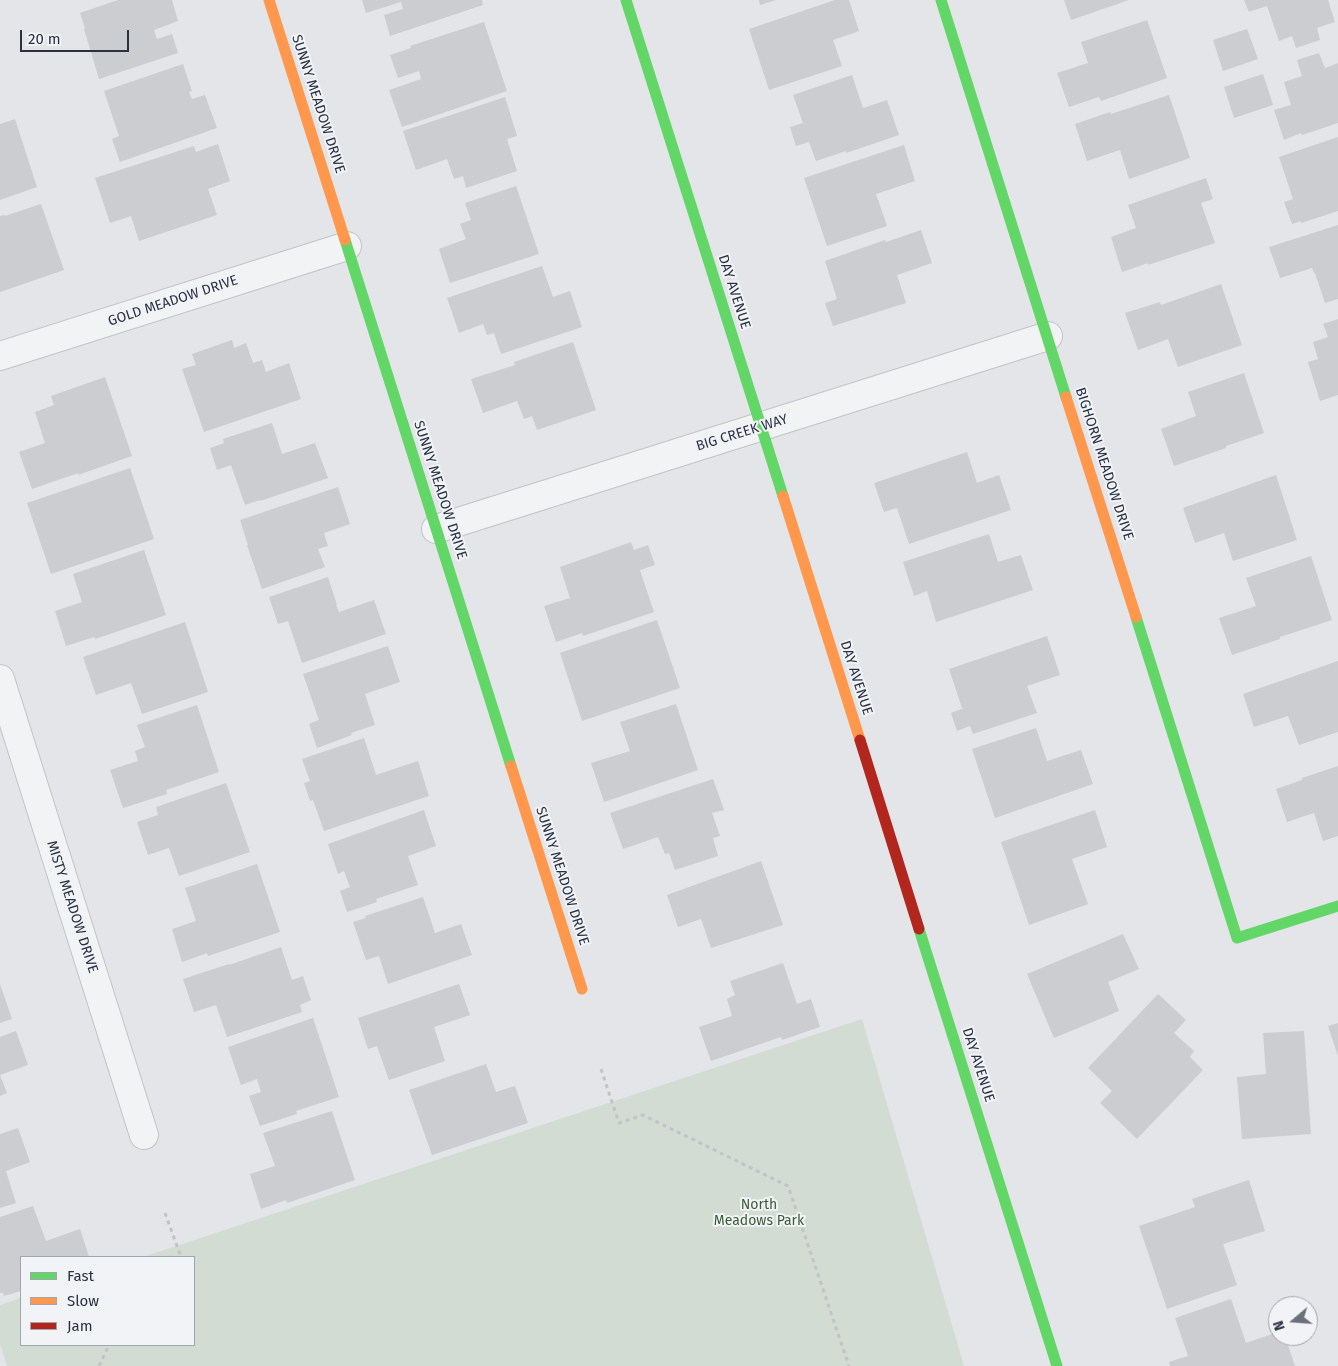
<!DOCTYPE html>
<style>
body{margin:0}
#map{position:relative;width:1338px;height:1366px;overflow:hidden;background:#e3e5e8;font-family:"Fira Sans",sans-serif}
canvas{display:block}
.legend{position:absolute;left:20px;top:1256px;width:175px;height:90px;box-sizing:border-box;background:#f1f3f7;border:1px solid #a1a5af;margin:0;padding:6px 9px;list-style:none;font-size:15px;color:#293142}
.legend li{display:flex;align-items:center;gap:10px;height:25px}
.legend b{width:25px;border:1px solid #a1a5af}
.north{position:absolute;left:1268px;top:1296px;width:50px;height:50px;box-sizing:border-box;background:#f1f3f7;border:1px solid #a1a5af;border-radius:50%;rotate:252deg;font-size:14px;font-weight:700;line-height:20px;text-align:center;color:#293142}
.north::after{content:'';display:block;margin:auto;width:18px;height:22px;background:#6a707c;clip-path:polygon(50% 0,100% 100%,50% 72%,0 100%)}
.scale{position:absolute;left:20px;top:30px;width:109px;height:22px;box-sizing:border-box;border:2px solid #293142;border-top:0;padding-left:6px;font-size:15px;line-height:18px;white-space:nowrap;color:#293142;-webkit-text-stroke:4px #f1f3f7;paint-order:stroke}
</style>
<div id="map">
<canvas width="1338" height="1366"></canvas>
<ul class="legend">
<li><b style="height:6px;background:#63d668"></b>Fast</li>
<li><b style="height:6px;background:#ff974d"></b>Slow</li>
<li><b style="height:6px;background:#b3261e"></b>Jam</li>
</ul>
<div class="north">N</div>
<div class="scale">20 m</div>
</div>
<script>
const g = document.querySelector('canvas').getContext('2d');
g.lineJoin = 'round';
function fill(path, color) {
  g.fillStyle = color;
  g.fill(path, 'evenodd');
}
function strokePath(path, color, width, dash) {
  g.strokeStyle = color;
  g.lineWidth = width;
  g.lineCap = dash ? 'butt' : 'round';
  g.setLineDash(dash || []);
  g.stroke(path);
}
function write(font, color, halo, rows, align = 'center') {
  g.font = font + ' "Fira Sans",sans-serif';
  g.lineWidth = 4;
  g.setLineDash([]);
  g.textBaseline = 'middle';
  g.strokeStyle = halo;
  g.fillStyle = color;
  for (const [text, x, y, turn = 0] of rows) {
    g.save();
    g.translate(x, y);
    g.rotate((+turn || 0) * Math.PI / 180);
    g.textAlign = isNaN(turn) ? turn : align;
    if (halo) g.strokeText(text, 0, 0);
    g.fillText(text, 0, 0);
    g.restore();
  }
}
const green = new Path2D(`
 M 862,1019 L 964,1366 L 7,1366 L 0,1344 L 0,1305 L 21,1298 L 21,1345 L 194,1345 L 194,1257 L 143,1257 Z`);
const building = new Path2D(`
 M 118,0 L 172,0 L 178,21 L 154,30 L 157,39 L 172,34 L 178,53 L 99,79 L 84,29 L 85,28 L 80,13 Z
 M 362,0 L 482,0 L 483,5 L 390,36 L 384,15 L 403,9 L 401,2 L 366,13 Z
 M 759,0 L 776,0 L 760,5 Z
 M 835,0 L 849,0 L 859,31 L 833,40 L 842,66 L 769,90 L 749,29 Z
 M 1064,0 L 1129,0 L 1071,20 Z
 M 1244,0 L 1328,0 L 1335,22 L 1317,28 L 1320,40 L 1296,48 L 1292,36 L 1279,41 L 1267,6 L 1249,12 Z
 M 1147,20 L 1167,78 L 1101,101 L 1099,97 L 1069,107 L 1057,73 L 1088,63 L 1081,42 Z
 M 484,22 L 507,91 L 402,127 L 389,90 L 421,79 L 419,71 L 398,78 L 390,55 L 411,48 L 410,46 Z
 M 1247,29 L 1258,59 L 1223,71 L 1213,40 Z
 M 1319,53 L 1325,68 L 1338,63 L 1338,123 L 1302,135 L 1301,133 L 1284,140 L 1274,110 L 1291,105 L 1284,82 L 1302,76 L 1297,60 Z
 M 183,64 L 192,91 L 189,92 L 192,99 L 205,95 L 217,128 L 120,162 L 112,139 L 119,136 L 104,91 Z
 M 1263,74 L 1273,105 L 1234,118 L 1224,87 Z
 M 852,75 L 863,108 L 887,100 L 899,135 L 846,153 L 846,151 L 816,161 L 809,142 L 796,146 L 790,127 L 803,123 L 793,95 Z
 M 1169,95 L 1190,158 L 1129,179 L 1120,150 L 1087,161 L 1075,124 L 1110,112 L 1111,114 Z
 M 505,97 L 517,136 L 507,139 L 517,171 L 466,188 L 463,176 L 454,179 L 447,159 L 416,170 L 403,131 Z
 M 15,119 L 37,187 L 0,200 L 0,124 Z
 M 1338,137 L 1338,211 L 1301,223 L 1301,221 L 1292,224 L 1284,202 L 1293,199 L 1279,157 Z
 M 218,144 L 230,181 L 208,189 L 217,215 L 139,241 L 131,216 L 110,223 L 95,178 L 194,146 L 196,152 Z
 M 904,145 L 915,181 L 876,194 L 887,226 L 827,246 L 804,178 Z
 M 1206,178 L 1213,199 L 1201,203 L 1215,243 L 1148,265 L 1148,263 L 1122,272 L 1111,237 L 1136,228 L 1128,205 Z
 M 516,186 L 539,254 L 450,283 L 439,249 L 466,239 L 460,224 L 471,220 L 465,203 Z
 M 41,204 L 64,270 L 0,292 L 0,216 L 4,215 L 5,216 Z
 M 1338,225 L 1338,299 L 1325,303 L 1315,273 L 1314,273 L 1312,268 L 1280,278 L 1269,247 Z
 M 921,230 L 932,263 L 897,275 L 906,303 L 833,326 L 825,303 L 837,299 L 825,261 L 885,240 L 886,242 Z
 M 542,266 L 553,297 L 570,291 L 582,327 L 501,354 L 494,333 L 487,335 L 483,324 L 459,333 L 447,298 Z
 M 1221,284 L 1242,345 L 1178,367 L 1168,339 L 1138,350 L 1125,313 L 1160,302 L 1161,305 Z
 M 1338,319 L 1338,395 L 1320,401 L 1308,362 L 1318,359 L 1313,342 L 1328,337 L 1323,324 Z
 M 232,340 L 234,348 L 246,343 L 253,363 L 262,360 L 266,372 L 289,363 L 301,399 L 204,432 L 182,369 L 196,365 L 192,354 Z
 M 573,342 L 596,410 L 537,430 L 532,416 L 524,419 L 517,401 L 483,413 L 471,379 L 515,365 L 514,362 Z
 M 1244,373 L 1264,433 L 1226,446 L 1226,448 L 1174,466 L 1161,429 L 1196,416 L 1188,392 Z
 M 105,377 L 132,456 L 78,475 L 78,473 L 32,489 L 19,452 L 45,443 L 35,412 L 54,405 L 51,396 Z
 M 272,423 L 282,454 L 315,443 L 328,478 L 260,501 L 260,500 L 245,505 L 231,465 L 217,470 L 210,448 L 224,443 L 223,439 Z
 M 967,452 L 977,483 L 999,475 L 1011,510 L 909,544 L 897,508 L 884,512 L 874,483 Z
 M 130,468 L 154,539 L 51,574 L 27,503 Z
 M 1276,475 L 1297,540 L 1233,561 L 1224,533 L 1195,543 L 1183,508 Z
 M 338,487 L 350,524 L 324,533 L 328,546 L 318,549 L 325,567 L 262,589 L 247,545 L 248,545 L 240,520 Z
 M 989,534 L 998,562 L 1021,555 L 1033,590 L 936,622 L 927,591 L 914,596 L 903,562 Z
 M 631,542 L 634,550 L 648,545 L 655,565 L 640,570 L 654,612 L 583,636 L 582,633 L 556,642 L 544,606 L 570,598 L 560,567 Z
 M 144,550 L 166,615 L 95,639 L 94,637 L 66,646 L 55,611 L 82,602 L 73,574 Z
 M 1311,556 L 1332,620 L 1280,637 L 1280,639 L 1232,655 L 1219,618 L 1256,606 L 1246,578 Z
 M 328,577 L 337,605 L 336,605 L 339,612 L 374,600 L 386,634 L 302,663 L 288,621 L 278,624 L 269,597 Z
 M 657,620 L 680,688 L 582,721 L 560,653 Z
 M 185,622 L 208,692 L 142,714 L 131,683 L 96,695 L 83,657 Z
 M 1047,636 L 1060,675 L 1027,686 L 1037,713 L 973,734 L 970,726 L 957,731 L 951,713 L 964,708 L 962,708 L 949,669 Z
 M 388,646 L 400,682 L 365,694 L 375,725 L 351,733 L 352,735 L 317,748 L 309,724 L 319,720 L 303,674 Z
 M 1338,661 L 1338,732 L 1299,745 L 1288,716 L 1254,727 L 1243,694 Z
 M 676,704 L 698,770 L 604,802 L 591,763 L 630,751 L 620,722 Z
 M 197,705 L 219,772 L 166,790 L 167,794 L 123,808 L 110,770 L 138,761 L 135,751 L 145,747 L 137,725 Z
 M 1036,728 L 1047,761 L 1081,750 L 1093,784 L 995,818 L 972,749 Z
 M 364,738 L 376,775 L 418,761 L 429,796 L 324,831 L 313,800 L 310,801 L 304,783 L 310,781 L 302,759 Z
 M 1338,766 L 1338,836 L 1323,841 L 1314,813 L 1287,822 L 1276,789 L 1302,780 L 1302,778 Z
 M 713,779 L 724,810 L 712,813 L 720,836 L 713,838 L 718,856 L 675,870 L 669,853 L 665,854 L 658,837 L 623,849 L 610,813 Z
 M 226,783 L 250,852 L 179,876 L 169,848 L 148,855 L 137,822 L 158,815 L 156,807 Z
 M 424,810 L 436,846 L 408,856 L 418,885 L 376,899 L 377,902 L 347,912 L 340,891 L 350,887 L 344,871 L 338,874 L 328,844 Z
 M 1095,810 L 1107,847 L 1072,859 L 1088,904 L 1029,925 L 1001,842 Z
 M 761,861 L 783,925 L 711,948 L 701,919 L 678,927 L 667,895 Z
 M 257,864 L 280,932 L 208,956 L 207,953 L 182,962 L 172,929 L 196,921 L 185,888 Z
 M 423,897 L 435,933 L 461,924 L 472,955 L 388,984 L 379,956 L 366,960 L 353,922 L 366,918 L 365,916 Z
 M 1123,934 L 1139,969 L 1108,982 L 1119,1011 L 1054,1038 L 1027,974 Z
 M 281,947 L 292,980 L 303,976 L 311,1000 L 300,1005 L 302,1012 L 227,1037 L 216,1005 L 194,1012 L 183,979 L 229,964 L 229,965 Z
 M 783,963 L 797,1004 L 811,999 L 820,1027 L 782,1040 L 781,1037 L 711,1061 L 699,1027 L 732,1016 L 727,999 L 735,995 L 730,981 Z
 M 0,984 L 12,1019 L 0,1023 Z
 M 459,984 L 470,1015 L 434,1027 L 445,1061 L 389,1080 L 377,1046 L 368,1049 L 358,1018 Z
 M 1158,994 L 1186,1020 L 1174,1033 L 1194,1051 L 1190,1057 L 1203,1070 L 1137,1139 L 1100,1103 L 1112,1091 L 1088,1068 Z
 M 313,1018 L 339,1097 L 296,1111 L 297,1114 L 260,1126 L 249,1096 L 261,1092 L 257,1079 L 241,1085 L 228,1047 Z
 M 1338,1023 L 1338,1056 L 1328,1026 Z
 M 16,1031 L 28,1065 L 0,1075 L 7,1093 L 0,1096 L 0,1037 Z
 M 1304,1031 L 1311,1134 L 1242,1139 L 1237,1077 L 1266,1074 L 1263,1033 Z
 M 486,1064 L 496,1092 L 515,1086 L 528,1123 L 432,1155 L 409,1090 Z
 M 332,1111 L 355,1180 L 287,1203 L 286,1200 L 261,1209 L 250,1174 L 275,1166 L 263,1133 Z
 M 18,1128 L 30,1162 L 6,1171 L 16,1203 L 0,1208 L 0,1134 Z
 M 1249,1180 L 1265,1231 L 1223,1244 L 1237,1285 L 1167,1309 L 1139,1226 L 1195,1207 L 1192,1199 Z
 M 33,1206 L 46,1241 L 80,1229 L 89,1257 L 21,1257 L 21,1291 L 4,1296 L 3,1293 L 0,1293 L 0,1217 Z
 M 1231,1299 L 1246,1343 L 1278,1332 L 1278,1336 L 1285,1336 L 1295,1366 L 1170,1366 L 1169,1362 L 1188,1356 L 1175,1318 Z`);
const path = new Path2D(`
 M 601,1069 L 619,1123 L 643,1115 L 788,1186 L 849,1366
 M 165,1213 L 181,1257
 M 99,1366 L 109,1345`);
const street = new Path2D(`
 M 0,356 L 347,246
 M 436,529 L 1048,336
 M 0,679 L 144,1135`);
const fast = new Path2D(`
 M 626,0 L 783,496
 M 941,0 L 1066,397
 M 345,240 L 511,766
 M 1136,617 L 1237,938 L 1338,906
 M 919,929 L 1057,1366`);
const slow = new Path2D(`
 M 269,0 L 345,240
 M 1066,397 L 1136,617
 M 783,496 L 860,740
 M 511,766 L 582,989`);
const jam = new Path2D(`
 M 860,740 L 919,929`);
const streetNames = [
 ["SUNNY MEADOW DRIVE",318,104,72],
 ["DAY AVENUE",734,292,72],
 ["GOLD MEADOW DRIVE",173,301,-18],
 ["BIG CREEK WAY",742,433,-17],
 ["BIGHORN MEADOW DRIVE",1104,464,72],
 ["SUNNY MEADOW DRIVE",440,490,72],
 ["DAY AVENUE",856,678,72],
 ["SUNNY MEADOW DRIVE",562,876,72],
 ["MISTY MEADOW DRIVE",72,907,72],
 ["DAY AVENUE",978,1065,72]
];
const parkNames = [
 ["North",759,1205],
 ["Meadows Park",759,1221]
];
fill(green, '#d3dcd3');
fill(building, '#cbcdd0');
strokePath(street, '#c1c3c6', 30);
strokePath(path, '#c2c3c8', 3, [4, 4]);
strokePath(street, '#f2f3f5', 28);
strokePath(fast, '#63d668', 11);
strokePath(slow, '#ff974d', 11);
strokePath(jam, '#b3261e', 11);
write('14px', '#293142', '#f1f3f7', streetNames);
write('14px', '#3b5e36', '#f1f3f7', parkNames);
</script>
